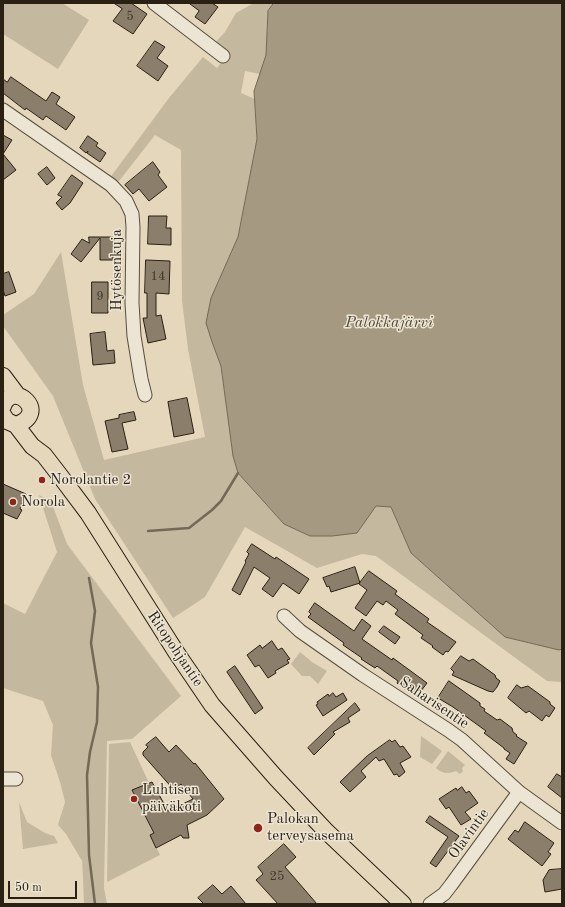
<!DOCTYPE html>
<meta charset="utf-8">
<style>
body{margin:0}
#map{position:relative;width:565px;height:907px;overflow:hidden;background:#e4d7bb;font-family:"Old Standard TT",serif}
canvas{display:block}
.frame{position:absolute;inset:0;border:4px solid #2a2014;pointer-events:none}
.scale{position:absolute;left:8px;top:881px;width:69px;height:18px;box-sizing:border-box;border:2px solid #2a2014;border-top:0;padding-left:5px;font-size:12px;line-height:14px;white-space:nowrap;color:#2a2014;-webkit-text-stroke:3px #ede5d3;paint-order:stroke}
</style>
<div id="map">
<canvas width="565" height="907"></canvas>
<div class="frame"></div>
<div class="scale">50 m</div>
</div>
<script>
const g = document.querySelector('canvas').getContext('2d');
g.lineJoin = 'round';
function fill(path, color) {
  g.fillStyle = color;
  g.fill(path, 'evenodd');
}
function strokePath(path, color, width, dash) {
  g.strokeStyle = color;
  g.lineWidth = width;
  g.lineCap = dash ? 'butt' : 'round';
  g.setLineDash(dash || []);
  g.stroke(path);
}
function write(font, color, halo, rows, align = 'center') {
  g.font = font + ' "Old Standard TT",serif';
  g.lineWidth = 3;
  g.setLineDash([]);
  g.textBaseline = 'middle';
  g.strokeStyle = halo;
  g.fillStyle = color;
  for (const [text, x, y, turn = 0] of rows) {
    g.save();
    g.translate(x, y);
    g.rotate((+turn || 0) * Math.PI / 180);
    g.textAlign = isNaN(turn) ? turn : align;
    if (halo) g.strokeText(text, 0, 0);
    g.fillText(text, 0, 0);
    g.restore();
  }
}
const green = new Path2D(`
 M 3,3 L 62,3 L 89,20 L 58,69 L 3,34 Z
 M 254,3 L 274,3 L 268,11 L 266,55 L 260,74 L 245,71 L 241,93 L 255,99 L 257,139 L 238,237 L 211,298 L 207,323 L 212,342 L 221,366 L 233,456 L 238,473 L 284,524 L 310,536 L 332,536 L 357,533 L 376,506 L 391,507 L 411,553 L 505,637 L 559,650 L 562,649 L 562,682 L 547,681 L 376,556 L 362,554 L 317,568 L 245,527 L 205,597 L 173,618 L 95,499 L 53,396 L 3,326 L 3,315 L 34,294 L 61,252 L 83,385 L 104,460 L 205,437 L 188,349 L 182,301 L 181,150 L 155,135 L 116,185 L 109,179 L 169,98 L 203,57 L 217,68 L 224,59 L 213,45 L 225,32 L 236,13 Z
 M 39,495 L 51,501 L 67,544 L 181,696 L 132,739 L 107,741 L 104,888 L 107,904 L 84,904 L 82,856 L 82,861 L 66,834 L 58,825 L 65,802 L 60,782 L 51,755 L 53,725 L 43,701 L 3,688 L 3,603 L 25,614 L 57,552 Z
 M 300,652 L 312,662 L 327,671 L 318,684 L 310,676 L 302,676 L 291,664 Z
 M 421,736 L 442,751 L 432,764 L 420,757 Z
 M 130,742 L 149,783 L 132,791 L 154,833 L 150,835 L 160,855 L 107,882 L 109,744 Z
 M 448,751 L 465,765 L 462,768 L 463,771 L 460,774 L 456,771 C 449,774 442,774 436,768 Z
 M 19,802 L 27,822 L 45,833 L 54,836 L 58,843 L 23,849 Z`);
const water = new Path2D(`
 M 274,3 L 562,3 L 562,649 L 559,650 L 505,637 L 411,553 L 391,507 L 376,506 L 357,533 L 332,536 L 310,536 L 284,524 L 238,473 L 233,456 L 221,366 L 212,342 L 206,323 L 211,298 L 238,237 L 257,139 L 254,91 L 266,55 L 268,11 Z`);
const stream = new Path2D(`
 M 148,531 L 189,528 L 212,510 L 221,501 L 238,473
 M 89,578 L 95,611 L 91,643 L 98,687 L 97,722 L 90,752 L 87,775 L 89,855 L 95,904`);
const building = new Path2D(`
 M 114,3 L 131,3 L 147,14 L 133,34 L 113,21 L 122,9 Z
 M 189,3 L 212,3 L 218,7 L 205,24 L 195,17 L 199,11 Z
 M 155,41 L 165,47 L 157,58 L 168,66 L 158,81 L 137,66 Z
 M 11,77 L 46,101 L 52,92 L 60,97 L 56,104 L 75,117 L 66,130 L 46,116 L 43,120 L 26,108 L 25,110 L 3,93 L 3,79 L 7,82 Z
 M 3,135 L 12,140 L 3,154 L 16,170 L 3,180 Z
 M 88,136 L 98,143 L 96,146 L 106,153 L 100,162 L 87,153 L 88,151 L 86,153 L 80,148 Z
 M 153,162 L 160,172 L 158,175 L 167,187 L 149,201 L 139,189 L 133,194 L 125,185 Z
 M 47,167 L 55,178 L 47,185 L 38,174 Z
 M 72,175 L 83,183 L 70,203 L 62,210 L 56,203 L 62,197 L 58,195 Z
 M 149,216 L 167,216 L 166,228 L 171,228 L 171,245 L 148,244 Z
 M 89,237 L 113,237 L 113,260 L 100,260 L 100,238 L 81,262 L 71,254 L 82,239 L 89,243 Z
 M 146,260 L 170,261 L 169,294 L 156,293 L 156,316 L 161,315 L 166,339 L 148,343 L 143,318 L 147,318 L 147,293 L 145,293 Z
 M 9,272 L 16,292 L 5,296 L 3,290 L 3,274 Z
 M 92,282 L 108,282 L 108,313 L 92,313 Z
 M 105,332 L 107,351 L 114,350 L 115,363 L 93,365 L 90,334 Z
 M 187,398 L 194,433 L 174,437 L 168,402 Z
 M 134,412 L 136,420 L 122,423 L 128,449 L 112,452 L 105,421 L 119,418 L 119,415 Z
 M 3,484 L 26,494 L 20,509 L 22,510 L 17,519 L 3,513 Z
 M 252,544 L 275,559 L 276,557 L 309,579 L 299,594 L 283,583 L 273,597 L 262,589 L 270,578 L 254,567 L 240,595 L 232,590 L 246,562 L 245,561 L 249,554 L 247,552 Z
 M 355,567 L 360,583 L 331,592 L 329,586 L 327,587 L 323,578 Z
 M 369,571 L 397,591 L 395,594 L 429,619 L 427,622 L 456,642 L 448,652 L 446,651 L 443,655 L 432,647 L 433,646 L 421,638 L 423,635 L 395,614 L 398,610 L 386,601 L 383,605 L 377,601 L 366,616 L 355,608 L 367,590 L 359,584 Z
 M 315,603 L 354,631 L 362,619 L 371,626 L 362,639 L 392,660 L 393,658 L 427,683 L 421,691 L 419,689 L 416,694 L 406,687 L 405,689 L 397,683 L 398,681 L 377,666 L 375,668 L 361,659 L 362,658 L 343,645 L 344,643 L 308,617 L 311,614 L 309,612 Z
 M 384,626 L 400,637 L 395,644 L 379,632 Z
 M 272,641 L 278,650 L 282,648 L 290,659 L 287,660 L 289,663 L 275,671 L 276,673 L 268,678 L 259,665 L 255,667 L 247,655 L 260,645 L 262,648 Z
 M 461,656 L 469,661 L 473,659 L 495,675 L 496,678 L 500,681 L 497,687 L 493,692 L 488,691 L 452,675 L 454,672 L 451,669 Z
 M 235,666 L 263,708 L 255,714 L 227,672 Z
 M 449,681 L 480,703 L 480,706 L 485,709 L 484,711 L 497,720 L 500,719 L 512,728 L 513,732 L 517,735 L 516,736 L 527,743 L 514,764 L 506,759 L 510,753 L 504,749 L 504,748 L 484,733 L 486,731 L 453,707 L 438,698 Z
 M 517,685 L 521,688 L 528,686 L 550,702 L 550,704 L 555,708 L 549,717 L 546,715 L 542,721 L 529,711 L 526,713 L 508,698 Z
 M 333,693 L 336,697 L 343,693 L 347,700 L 323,716 L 316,705 L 318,704 L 317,702 L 328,694 L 329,696 Z
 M 355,703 L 360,710 L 348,718 L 350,722 L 333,732 L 335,734 L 314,755 L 308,748 Z
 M 156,737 L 169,752 L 176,745 L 194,764 L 195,763 L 224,799 L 207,815 L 187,825 L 189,838 L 183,838 L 181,835 L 156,848 L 150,835 L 154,833 L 132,790 L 152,782 L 168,811 L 193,799 L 181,784 L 174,790 L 143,755 L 143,752 L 148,747 L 146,745 Z
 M 390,740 L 392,742 L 395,740 L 400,747 L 403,746 L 411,757 L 400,763 L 405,772 L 399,777 L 397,774 L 394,775 L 384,759 L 379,761 L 376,757 L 361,771 L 366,777 L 350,792 L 340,782 L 367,756 Z
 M 557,774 L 562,777 L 562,798 L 548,787 Z
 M 462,787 L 466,793 L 469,791 L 478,803 L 465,812 L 471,819 L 461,825 L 449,807 L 446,809 L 439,799 L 456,788 L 457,790 Z
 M 430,816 L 459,836 L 436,867 L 430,863 L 448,837 L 426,822 Z
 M 525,822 L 554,843 L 548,852 L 551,854 L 542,866 L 508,839 L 515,830 L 518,832 Z
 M 284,844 L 296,857 L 285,867 L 317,904 L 278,904 L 256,880 L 263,874 L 258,867 Z
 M 562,869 L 562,889 L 545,892 L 543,880 L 549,870 Z
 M 213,885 L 222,894 L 231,886 L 246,904 L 204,904 L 198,898 Z`);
const minor = new Path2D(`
 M 154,3 L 223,56
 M 3,110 L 111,185 L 126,201 L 132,214 L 133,227 L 132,303 L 134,336 L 141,379 L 145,395
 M 284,616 L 300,631 L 363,675 L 448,730 L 462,740 L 519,792 L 562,823
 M 3,779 L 16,779
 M 430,904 L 444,894 L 451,885 L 519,792`);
const major = new Path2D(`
 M 3,376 L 18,396
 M 3,406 C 13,379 51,413 16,425 L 7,421 L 3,415
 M 16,425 L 32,446 L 44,455 L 61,477 L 88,513 L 176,652 L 212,705 L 276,778 L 325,830 L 403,904`);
const markers = [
 [42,480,4,"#8f2418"],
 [13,502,4,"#8f2418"],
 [134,799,4,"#8f2418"],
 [258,828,5,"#8f2418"]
];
const numberNames = [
 ["5",130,17],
 ["14",158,277],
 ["9",100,297],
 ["25",277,877]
];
const streetNames = [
 ["Hytösenkuja",117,270,-90],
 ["Ritopohjantie",175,649,56],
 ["Saharisentie",434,703,34],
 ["Olavintie",469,834,-54]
];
const poiNames = [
 ["Norolantie 2",50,480],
 ["Norola",21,502],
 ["Luhtisen",142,790],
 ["päiväkoti",142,807],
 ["Palokan",267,819],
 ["terveysasema",267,836]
];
const waterNames = [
 ["Palokkajärvi",389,323]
];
fill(green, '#c4b89f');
fill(water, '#a59982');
strokePath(water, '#746956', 1);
strokePath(stream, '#746956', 2.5);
fill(building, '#8b7f6b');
strokePath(building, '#2a2014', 1);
strokePath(minor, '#584e3e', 15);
strokePath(major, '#2a2014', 18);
strokePath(minor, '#ede5d3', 13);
strokePath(major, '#e4d7bb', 16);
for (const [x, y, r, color] of markers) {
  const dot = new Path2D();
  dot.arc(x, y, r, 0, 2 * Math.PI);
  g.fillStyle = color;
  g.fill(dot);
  strokePath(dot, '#ede5d3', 1.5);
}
write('13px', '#42382a', null, numberNames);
write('15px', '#2a2014', '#ede5d3', streetNames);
write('15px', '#2a2014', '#ede5d3', poiNames, 'left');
write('italic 16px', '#554a3a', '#ede5d3', waterNames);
</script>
